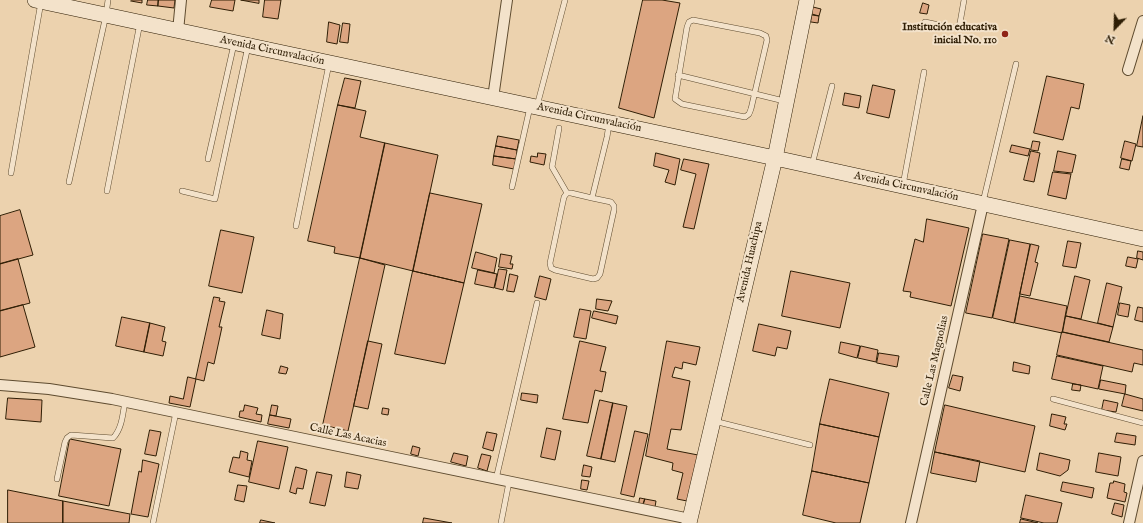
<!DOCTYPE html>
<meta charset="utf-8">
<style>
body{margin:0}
#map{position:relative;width:1143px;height:523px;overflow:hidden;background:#ecd2ae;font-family:"IM FELL English",serif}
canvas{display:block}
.north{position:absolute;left:1095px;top:8px;width:40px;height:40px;-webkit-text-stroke:3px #f3e2ca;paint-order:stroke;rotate:203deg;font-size:11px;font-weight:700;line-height:16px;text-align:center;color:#2f1e05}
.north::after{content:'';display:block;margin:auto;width:14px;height:18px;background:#2f1e05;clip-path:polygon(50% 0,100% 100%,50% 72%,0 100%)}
</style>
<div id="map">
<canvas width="1143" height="523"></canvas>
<div class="north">N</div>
</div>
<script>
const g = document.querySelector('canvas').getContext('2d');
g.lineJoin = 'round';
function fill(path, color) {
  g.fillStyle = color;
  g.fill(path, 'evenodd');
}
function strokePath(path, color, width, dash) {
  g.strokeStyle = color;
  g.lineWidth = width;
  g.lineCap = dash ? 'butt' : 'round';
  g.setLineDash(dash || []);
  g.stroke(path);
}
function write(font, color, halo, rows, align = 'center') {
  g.font = font + ' "IM FELL English",serif';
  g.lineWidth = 4;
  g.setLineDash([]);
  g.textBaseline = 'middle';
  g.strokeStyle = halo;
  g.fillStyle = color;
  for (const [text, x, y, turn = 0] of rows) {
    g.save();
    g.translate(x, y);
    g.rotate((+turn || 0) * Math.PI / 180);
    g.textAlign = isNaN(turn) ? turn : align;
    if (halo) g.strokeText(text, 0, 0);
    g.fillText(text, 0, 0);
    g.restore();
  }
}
const building = new Path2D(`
 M 132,0 L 142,0 L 142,3 L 131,1 Z
 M 148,0 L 158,0 L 158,6 L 147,5 Z
 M 159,0 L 175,0 L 174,8 L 158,6 Z
 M 212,0 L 235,0 L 233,11 L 210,7 Z
 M 241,0 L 259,0 L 259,3 Z
 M 265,0 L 281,0 L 278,19 L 263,17 Z
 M 643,0 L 662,0 L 680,3 L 654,118 L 619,108 Z
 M 923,3 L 929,5 L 927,14 L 920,13 Z
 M 813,7 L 821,9 L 819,16 L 812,14 Z
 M 812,15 L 819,16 L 818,23 L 811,22 Z
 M 329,22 L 340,25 L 337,44 L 327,42 Z
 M 343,23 L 350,24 L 348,43 L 340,42 Z
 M 1047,76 L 1084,84 L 1079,109 L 1071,107 L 1063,140 L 1034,133 Z
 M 345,78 L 361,81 L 355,108 L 338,105 Z
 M 873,85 L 895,90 L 889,118 L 867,113 Z
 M 845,93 L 861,96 L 859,108 L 843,105 Z
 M 338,105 L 366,111 L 360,137 L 385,143 L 360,258 L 334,253 L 335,247 L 308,241 Z
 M 1143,116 L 1143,147 L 1137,146 Z
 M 498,136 L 519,140 L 517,150 L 496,146 Z
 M 1033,141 L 1040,142 L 1038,151 L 1031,150 Z
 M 1125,141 L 1136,144 L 1132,161 L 1121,158 Z
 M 385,143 L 438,155 L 413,271 L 360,258 Z
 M 1012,145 L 1030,149 L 1028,156 L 1010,152 Z
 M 496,146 L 517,150 L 516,159 L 494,156 Z
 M 1031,151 L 1040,153 L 1034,182 L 1024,180 Z
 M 1058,151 L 1076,155 L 1072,173 L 1054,171 Z
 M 538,153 L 546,154 L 544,165 L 530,162 L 531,156 L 537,157 Z
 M 656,153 L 680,159 L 675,185 L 665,182 L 669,170 L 654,166 Z
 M 494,156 L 516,159 L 514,169 L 493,165 Z
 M 684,159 L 709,164 L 694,229 L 683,227 L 696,174 L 681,170 Z
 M 1122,159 L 1131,161 L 1129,170 L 1120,168 Z
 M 1053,172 L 1071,174 L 1066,199 L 1048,195 Z
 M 430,193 L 482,204 L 464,283 L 413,271 Z
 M 20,210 L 33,255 L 0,264 L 0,216 Z
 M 927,219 L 969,228 L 951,306 L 910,297 L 911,292 L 903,291 L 915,239 L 923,242 Z
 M 221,230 L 254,237 L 242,293 L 209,286 Z
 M 983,234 L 1009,239 L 992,318 L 966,313 Z
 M 1010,240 L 1030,244 L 1014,323 L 993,318 Z
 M 1068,241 L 1081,243 L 1076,268 L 1063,266 Z
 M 1031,244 L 1039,246 L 1035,262 L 1038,263 L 1030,296 L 1020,294 Z
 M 1138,251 L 1143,252 L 1143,260 L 1137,258 Z
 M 476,252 L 497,258 L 494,273 L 472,268 Z
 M 501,254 L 512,256 L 510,264 L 513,264 L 512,269 L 499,267 Z
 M 1128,257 L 1138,259 L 1136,268 L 1126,266 Z
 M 360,258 L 385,265 L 348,431 L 323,425 Z
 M 18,259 L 30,303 L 0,311 L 0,264 Z
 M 499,269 L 507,270 L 503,290 L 495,288 Z
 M 478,270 L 497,274 L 494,288 L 475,284 Z
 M 413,271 L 464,283 L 445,364 L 395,354 Z
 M 791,271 L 850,283 L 840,328 L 782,316 Z
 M 510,274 L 518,276 L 514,292 L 507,291 Z
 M 540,276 L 551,279 L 546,300 L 535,297 Z
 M 1075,276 L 1090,280 L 1081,319 L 1066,316 Z
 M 1107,283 L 1122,287 L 1113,327 L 1098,323 Z
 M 1020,296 L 1067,306 L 1062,333 L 1015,323 Z
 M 214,297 L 220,298 L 219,301 L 225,302 L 219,327 L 222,327 L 214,364 L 208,362 L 204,381 L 196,379 Z
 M 597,299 L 612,301 L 608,311 L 596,309 Z
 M 1120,303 L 1130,305 L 1128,317 L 1118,315 Z
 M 23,305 L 35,347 L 0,357 L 0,311 Z
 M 1138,307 L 1143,308 L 1143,322 L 1135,320 Z
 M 580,309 L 591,311 L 586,339 L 574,337 Z
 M 267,310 L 283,314 L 280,339 L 262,335 Z
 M 594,311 L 618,316 L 616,324 L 592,318 Z
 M 1066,316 L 1113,327 L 1109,342 L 1063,332 Z
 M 122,317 L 150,323 L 144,352 L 116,346 Z
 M 150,323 L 165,327 L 162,341 L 166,342 L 163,356 L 144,352 Z
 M 759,324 L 791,331 L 787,349 L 777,347 L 775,356 L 753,351 Z
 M 1062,332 L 1143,350 L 1143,365 L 1134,363 L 1132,372 L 1057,355 Z
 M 368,341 L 382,344 L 368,409 L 354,406 Z
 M 580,341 L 606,347 L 600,371 L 606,372 L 602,392 L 595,390 L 588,423 L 563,419 Z
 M 667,341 L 700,347 L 696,365 L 683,362 L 682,369 L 675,367 L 672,377 L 690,381 L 681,430 L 671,429 L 667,449 L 698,455 L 687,501 L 677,499 L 683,473 L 672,470 L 673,463 L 646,456 Z
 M 841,342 L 860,346 L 857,358 L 839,353 Z
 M 861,346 L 878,350 L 876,362 L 858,358 Z
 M 879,353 L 899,356 L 897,367 L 877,363 Z
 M 1057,356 L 1103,366 L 1098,389 L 1052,379 Z
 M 1014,362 L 1030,366 L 1029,374 L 1013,371 Z
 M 281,366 L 288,368 L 286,374 L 279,373 Z
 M 953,375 L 963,377 L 960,391 L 949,388 Z
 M 188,377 L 196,379 L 190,407 L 169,403 L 170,396 L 183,399 Z
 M 830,379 L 889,393 L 879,437 L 820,424 Z
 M 1101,380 L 1126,385 L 1125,394 L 1099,389 Z
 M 1073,384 L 1081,385 L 1080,391 L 1072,390 Z
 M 522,393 L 538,395 L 537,403 L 521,400 Z
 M 1125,394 L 1143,399 L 1143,411 L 1122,406 Z
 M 8,398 L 42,400 L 41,422 L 6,419 Z
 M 600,400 L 613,403 L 601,459 L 587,456 Z
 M 1104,400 L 1118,403 L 1116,412 L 1102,410 Z
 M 613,403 L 627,406 L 615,462 L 601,459 Z
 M 245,405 L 258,408 L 256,414 L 262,415 L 261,422 L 239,417 L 240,411 L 243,411 Z
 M 272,405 L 278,406 L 276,416 L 270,415 Z
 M 945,405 L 1035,426 L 1025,472 L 935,452 Z
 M 383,408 L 389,409 L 388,415 L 382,414 Z
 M 1052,414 L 1066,417 L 1064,424 L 1067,424 L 1065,430 L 1050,426 Z
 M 270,415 L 291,419 L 289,428 L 268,424 Z
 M 820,424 L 879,437 L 869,483 L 812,471 Z
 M 547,428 L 561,431 L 555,460 L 541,457 Z
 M 150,430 L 161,432 L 156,456 L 145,454 Z
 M 635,431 L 648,434 L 634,497 L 621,494 Z
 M 487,432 L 497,434 L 493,451 L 483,448 Z
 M 1117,433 L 1136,436 L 1135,445 L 1115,442 Z
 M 70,439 L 121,449 L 109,506 L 59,496 Z
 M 258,441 L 288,447 L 279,489 L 249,482 Z
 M 413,446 L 420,448 L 418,456 L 411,454 Z
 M 241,451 L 248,453 L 247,460 L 252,461 L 249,477 L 229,472 L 233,457 L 239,458 Z
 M 935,452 L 980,461 L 976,482 L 931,473 Z
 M 454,453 L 468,456 L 466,466 L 451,462 Z
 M 1040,453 L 1070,460 L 1068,470 L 1060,476 L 1037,470 Z
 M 1099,453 L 1121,457 L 1118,476 L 1096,472 Z
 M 482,454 L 491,456 L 487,471 L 478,468 Z
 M 143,460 L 159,464 L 148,517 L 131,514 L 139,471 L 141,472 Z
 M 584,465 L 592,467 L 590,477 L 582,476 Z
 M 296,467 L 307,470 L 303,489 L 297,488 L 296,494 L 290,492 Z
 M 812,471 L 869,483 L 860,523 L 836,523 L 803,515 Z
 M 317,472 L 332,475 L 325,506 L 310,503 Z
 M 347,472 L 361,475 L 358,489 L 345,487 Z
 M 582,480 L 589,481 L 587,490 L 581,489 Z
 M 1114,481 L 1125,484 L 1124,492 L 1127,493 L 1125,502 L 1107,498 L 1110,483 L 1113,483 Z
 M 1063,482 L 1094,488 L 1092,498 L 1061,491 Z
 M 238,485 L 247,486 L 244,502 L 235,500 Z
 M 8,490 L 63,501 L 63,523 L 8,523 Z
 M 1026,495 L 1062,503 L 1057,523 L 1044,523 L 1021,518 Z
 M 640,498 L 645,499 L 643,505 L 639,504 Z
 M 645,499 L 656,501 L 655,507 L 643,505 Z
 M 63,501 L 130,514 L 129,523 L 63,523 Z
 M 1115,503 L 1124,505 L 1122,517 L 1112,514 Z
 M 424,518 L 452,523 L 423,523 Z
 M 1021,519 L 1038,523 L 1020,523 Z
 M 261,520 L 275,523 L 260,523 Z`);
const lane = new Path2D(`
 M 693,20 L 760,33 L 766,36 L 767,40 L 751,109 L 749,114 L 745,117 L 682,104 L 675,99 L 687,27 L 689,22 Z
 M 925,22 L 953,28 L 958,27 L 960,23 L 964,0
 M 678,75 L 784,101
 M 537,106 L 565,0
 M 559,128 L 552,167 L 567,193
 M 208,159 L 234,44
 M 812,165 L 832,86
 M 11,173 L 41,2
 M 69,182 L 106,15 L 108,0
 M 903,185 L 924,72
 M 512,187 L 530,107
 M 107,191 L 140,23
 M 182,191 L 215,199 L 248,46
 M 592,198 L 611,202 L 614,206 L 614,210 L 600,274 L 597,278 L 593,279 L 555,270 L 551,268 L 550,263 L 564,197 L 567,193 L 571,193 L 592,198 L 607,137 L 609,124
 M 983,202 L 1016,64
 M 296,226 L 329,64
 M 1053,399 L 1143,423
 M 714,421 L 810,445
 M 57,479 L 65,442 L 67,438 L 71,435 L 113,438 C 122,429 123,413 125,401
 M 496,479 L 537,303
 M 153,523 L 176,412
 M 501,523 L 509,482`);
const street = new Path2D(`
 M 178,31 L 181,0
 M 1128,70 L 1143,21
 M 493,98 L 507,0
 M 0,385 L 49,389 L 112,399 L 690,519
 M 911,523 L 983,204
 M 1129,523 L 1143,461`);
const secondary = new Path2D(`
 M 35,0 L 775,158 L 1143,239
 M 689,523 L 775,158 L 807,0`);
const markers = [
 [1005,34,4,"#8f2418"]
];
const poiNames = [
 ["Institución educativa",997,28],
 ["inicial No. 110",997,41]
];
const streetNames = [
 ["Avenida Circunvalación",272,51,12],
 ["Avenida Circunvalación",589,118,12],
 ["Avenida Circunvalación",906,187,12],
 ["Avenida Huachipa",750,262,-77],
 ["Calle Las Magnolias",935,361,-77],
 ["Calle Las Acacias",348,436,12]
];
fill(building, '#dca581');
strokePath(building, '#2f1e05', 1);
strokePath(lane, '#5e4b2f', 6);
strokePath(street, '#5e4b2f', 12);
strokePath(secondary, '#2f1e05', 16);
strokePath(lane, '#f3e2ca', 5);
strokePath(street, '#f3e2ca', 10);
strokePath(secondary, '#f3e2ca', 15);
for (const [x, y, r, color] of markers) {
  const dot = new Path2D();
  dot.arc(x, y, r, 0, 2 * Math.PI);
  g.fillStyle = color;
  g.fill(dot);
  strokePath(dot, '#f3e2ca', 1.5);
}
write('bold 11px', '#2f1e05', '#f3e2ca', poiNames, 'right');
write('11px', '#2f1e05', '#f3e2ca', streetNames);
</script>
